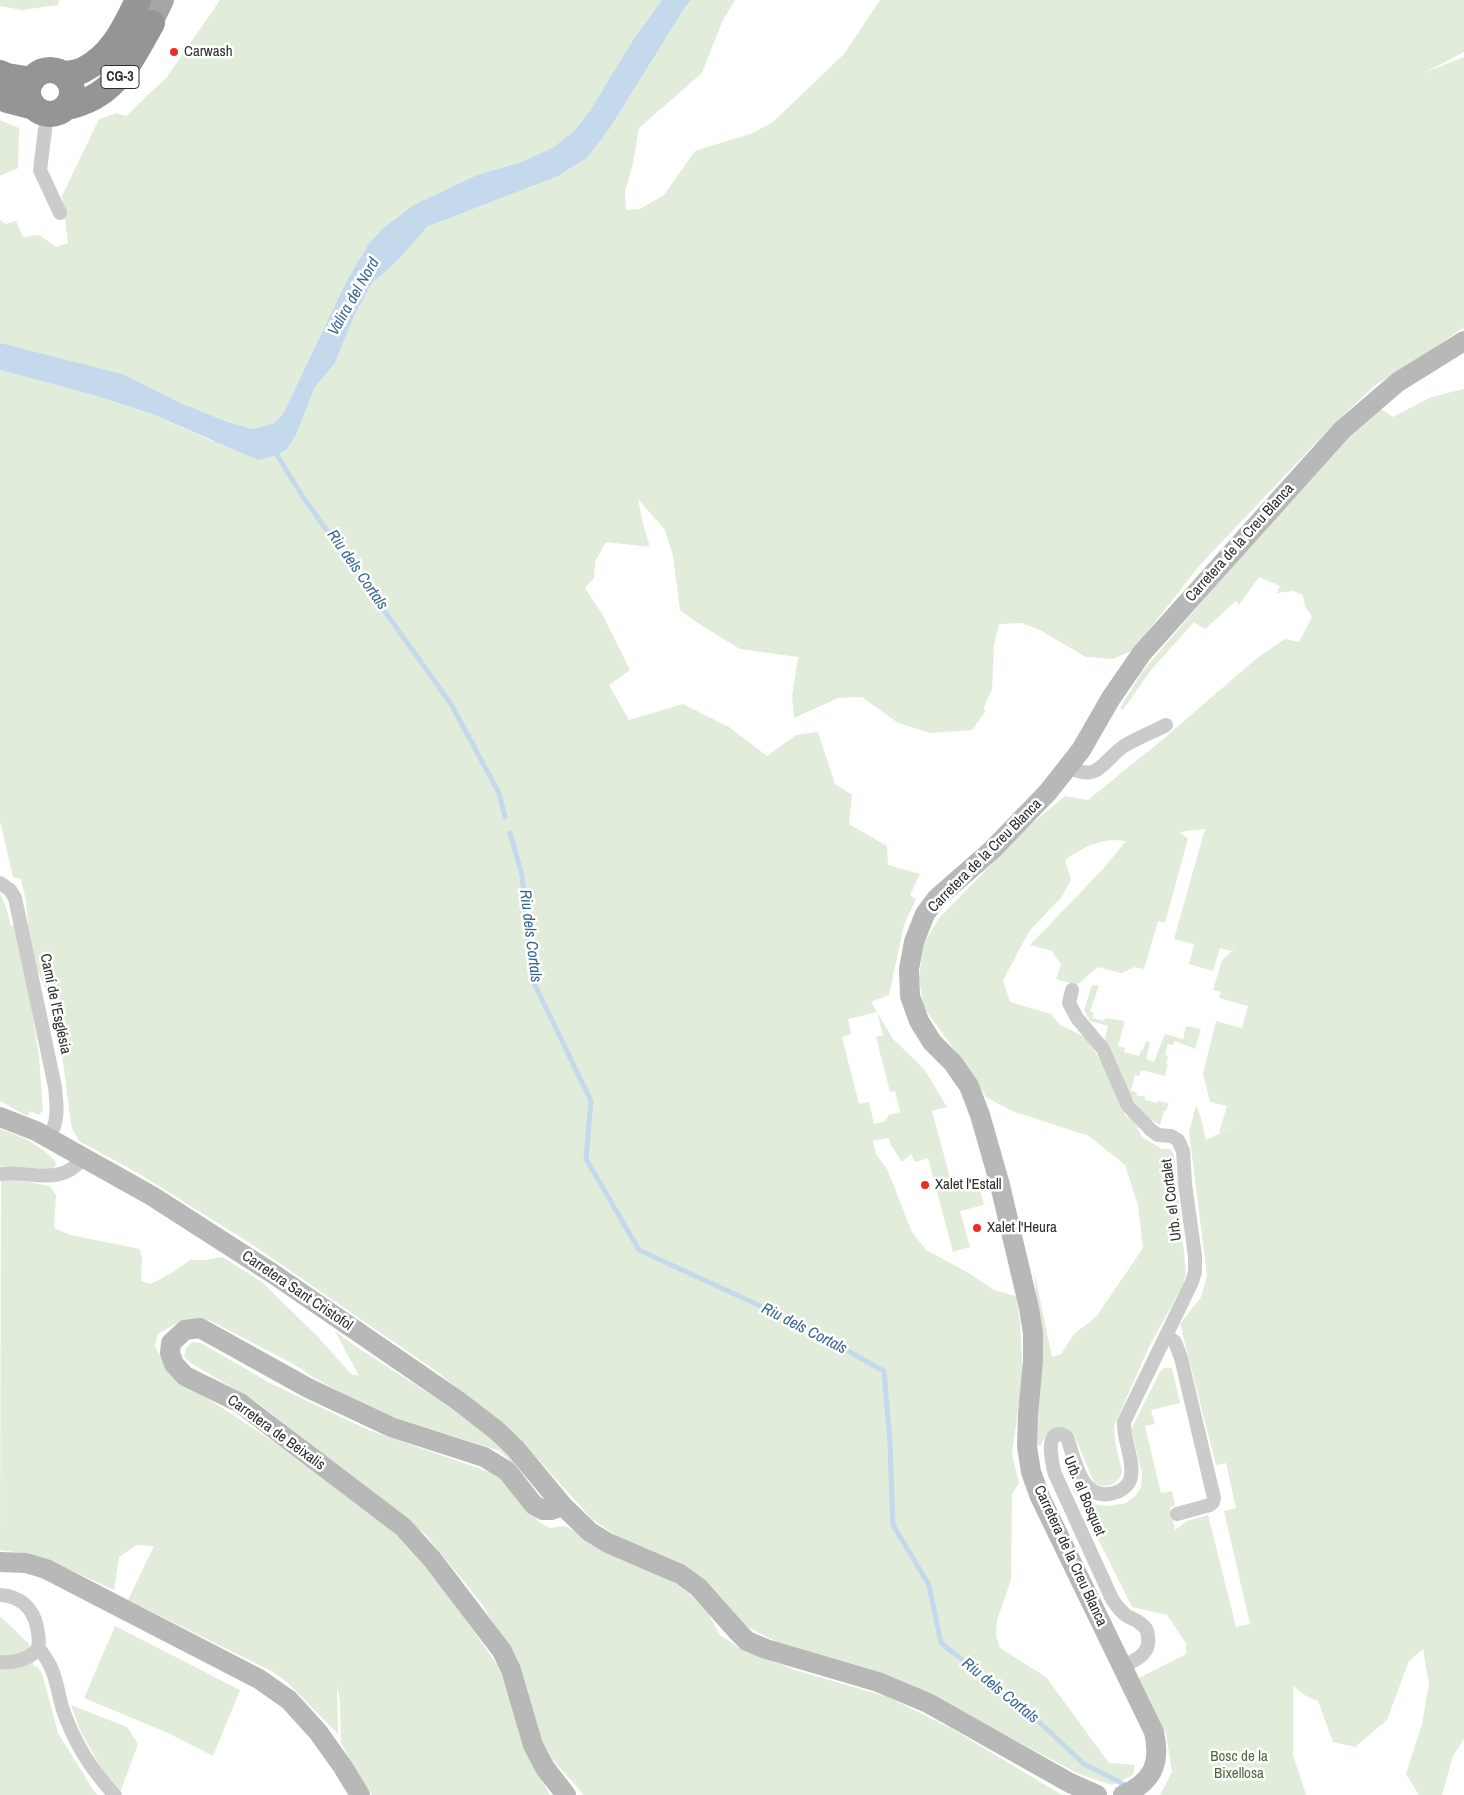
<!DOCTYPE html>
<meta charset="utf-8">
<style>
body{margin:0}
canvas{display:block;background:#fff}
</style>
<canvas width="1464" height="1795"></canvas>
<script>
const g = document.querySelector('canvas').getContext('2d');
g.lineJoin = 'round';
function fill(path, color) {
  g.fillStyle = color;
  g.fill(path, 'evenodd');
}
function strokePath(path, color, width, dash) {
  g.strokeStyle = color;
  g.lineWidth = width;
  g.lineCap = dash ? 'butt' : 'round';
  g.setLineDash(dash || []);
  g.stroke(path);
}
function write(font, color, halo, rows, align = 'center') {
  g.font = font + ' "Archivo Narrow",sans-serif';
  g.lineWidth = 5;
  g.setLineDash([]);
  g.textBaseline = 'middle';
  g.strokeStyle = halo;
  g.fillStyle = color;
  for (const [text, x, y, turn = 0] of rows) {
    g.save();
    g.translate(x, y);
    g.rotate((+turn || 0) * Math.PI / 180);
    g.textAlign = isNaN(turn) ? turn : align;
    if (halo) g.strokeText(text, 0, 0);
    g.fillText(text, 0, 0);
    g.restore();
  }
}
const green = new Path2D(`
 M 0,0 L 59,0 L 58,5 L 22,10 L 0,6 Z
 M 220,0 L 662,0 L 633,40 L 589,112 L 573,132 L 552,148 L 521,162 L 477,175 L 415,204 L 383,228 L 345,284 L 283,414 L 274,423 L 253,429 L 225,421 L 181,403 L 0,343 L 0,220 L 6,224 L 16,221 L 23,237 L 39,235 L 56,247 L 68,243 L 62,196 L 99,119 L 117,113 L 126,116 L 167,77 Z
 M 691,0 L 735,0 L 722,22 L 702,73 L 639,128 L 633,164 L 625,191 L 626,210 L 640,209 L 664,195 L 695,151 L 753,133 L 773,122 L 844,54 L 880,0 L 1464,0 L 1464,52 L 1424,73 L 1464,57 L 1464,327 L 1423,356 L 1375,385 L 1325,433 L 1200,565 L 1133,650 L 1113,659 L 1086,657 L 1040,630 L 1021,623 L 999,624 L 994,645 L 992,689 L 984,707 L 985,712 L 972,730 L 930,733 L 898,723 L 862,697 L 838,698 L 794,718 L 792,696 L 798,657 L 740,649 L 696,622 L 680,610 L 673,556 L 665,530 L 638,499 L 643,524 L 650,547 L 606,542 L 595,562 L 594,578 L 585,588 L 602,614 L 630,670 L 609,685 L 629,720 L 683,704 L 729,727 L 767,756 L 796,735 L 818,732 L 835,784 L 852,795 L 849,824 L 887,846 L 888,865 L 920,874 L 910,895 L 916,899 L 904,925 L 889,995 L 871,1002 L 893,1039 L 924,1069 L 947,1107 L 932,1111 L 952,1185 L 977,1179 L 984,1205 L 960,1211 L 970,1247 L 953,1252 L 928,1158 L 915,1162 L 911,1154 L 902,1162 L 891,1145 L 889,1138 L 873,1141 L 876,1154 L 887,1169 L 912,1232 L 926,1250 L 967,1272 L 994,1290 L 1016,1296 L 1020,1321 L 1023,1374 L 1012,1454 L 1019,1483 L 1012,1494 L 1011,1580 L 997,1620 L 996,1636 L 1000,1648 L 1046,1677 L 1109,1763 L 1135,1765 L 1133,1775 L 1112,1785 L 1079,1774 L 909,1684 L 783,1645 L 741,1624 L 591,1518 L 518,1437 L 436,1371 L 253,1245 L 136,1172 L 79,1141 L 72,1128 C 64,1078 61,1010 35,967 L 27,980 L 39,1056 L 43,1110 L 39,1115 L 30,1111 L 27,1116 L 0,1101 L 0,893 L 6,907 L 11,926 L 28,924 L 26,901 L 21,879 L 13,877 L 0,821 L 0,370 L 93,395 L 152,414 L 212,441 L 296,435 L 315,387 L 335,363 L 355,314 L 373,282 L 427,227 L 558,176 L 587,158 L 610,128 L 682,12 ZM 877,1012 L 883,1035 L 876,1037 L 890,1092 L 895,1091 L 900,1112 L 889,1115 L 884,1122 L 874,1124 L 869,1102 L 859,1104 L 842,1037 L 851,1034 L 848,1019 Z
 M 0,120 L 19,128 L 18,168 L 0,176 Z
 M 1464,389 L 1464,1739 L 1453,1756 L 1442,1795 L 1419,1795 L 1406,1774 L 1422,1724 L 1429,1684 L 1423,1649 L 1409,1661 L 1387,1720 L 1355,1747 L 1333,1742 L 1318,1701 L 1306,1696 L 1293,1686 L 1293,1755 L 1306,1795 L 1160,1795 L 1172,1772 L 1166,1734 L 1139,1678 L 1186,1654 L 1186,1643 L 1167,1615 L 1132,1607 L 1072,1487 L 1084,1503 L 1109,1506 L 1126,1503 L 1136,1495 L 1141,1487 L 1142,1473 L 1131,1429 L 1160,1372 L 1164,1368 L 1172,1368 L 1180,1403 L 1151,1410 L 1155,1424 L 1145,1426 L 1161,1493 L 1172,1491 L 1175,1506 L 1170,1507 L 1175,1530 L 1187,1521 L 1208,1515 L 1236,1627 L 1250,1624 L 1224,1511 L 1236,1508 L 1226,1463 L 1216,1465 L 1180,1324 L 1201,1297 L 1207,1276 L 1189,1132 L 1196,1105 L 1201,1118 L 1206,1140 L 1241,1123 L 1219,1133 L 1227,1106 L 1210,1102 L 1203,1074 L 1216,1021 L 1242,1028 L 1248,1006 L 1219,998 L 1221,992 L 1213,990 L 1222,960 L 1237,947 L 1231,951 L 1220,948 L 1213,971 L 1189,964 L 1194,944 L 1174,939 L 1205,829 L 1179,832 L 1188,839 L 1165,923 L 1158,921 L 1144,969 L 1135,967 L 1121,973 L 1098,967 L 1077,985 L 1056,979 L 1061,965 L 1052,951 L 1030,945 L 1103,869 L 1126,841 C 1100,838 1086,846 1065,860 L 1071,880 L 1061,898 L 1030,930 L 1003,980 L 1010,1002 L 1051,1014 L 1059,1024 L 1085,1037 L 1107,1070 L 1125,1115 L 1134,1121 L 1142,1137 L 1162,1149 L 1170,1149 L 1174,1155 L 1186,1273 L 1183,1285 L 1149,1347 L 1114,1426 L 1115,1441 L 1122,1472 C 1119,1485 1105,1489 1094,1483 L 1073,1432 L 1060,1429 L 1049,1431 L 1040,1446 L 1035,1444 L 1038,1317 L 1034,1271 L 1052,1357 L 1061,1354 L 1074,1334 L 1096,1317 L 1143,1248 L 1138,1205 L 1125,1165 L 1089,1136 L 1012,1111 L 986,1097 L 973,1075 L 924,1008 L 919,979 L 923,945 L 939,918 L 1029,826 L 1065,796 L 1088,800 L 1162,740 L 1257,658 L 1285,639 L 1299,642 L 1312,617 L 1305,606 L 1303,595 L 1293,591 L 1277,593 L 1280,586 L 1259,577 L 1239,605 L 1236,601 L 1205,629 L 1194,622 L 1151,670 L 1123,710 L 1120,708 L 1142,672 L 1313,472 L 1378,407 L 1393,417 L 1431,397 Z
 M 1092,985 L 1099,986 L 1090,1011 L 1094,1013 L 1093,1018 L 1104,1021 L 1105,1018 L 1125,1021 L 1118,1046 L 1125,1048 L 1124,1052 L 1139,1056 L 1141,1050 L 1143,1050 L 1146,1041 L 1150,1043 L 1146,1059 L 1154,1062 L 1164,1036 L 1166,1034 L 1183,1039 L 1186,1026 L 1201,1029 L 1195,1049 L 1175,1041 L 1173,1045 L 1168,1044 L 1165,1055 L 1168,1056 L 1166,1064 L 1168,1065 L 1165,1076 L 1141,1070 L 1139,1076 L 1135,1075 L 1131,1091 L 1137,1092 L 1136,1095 L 1145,1097 L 1145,1100 L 1157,1103 L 1158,1101 L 1169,1103 L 1166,1111 L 1164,1111 L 1160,1125 L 1145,1116 L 1124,1087 L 1116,1061 L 1104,1042 L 1108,1026 L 1090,1021 L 1084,1010 Z
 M 0,1129 C 20,1136 42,1145 56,1162 L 55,1167 L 50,1169 L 0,1166 Z
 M 1,1180 L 29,1182 L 50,1186 L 56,1195 L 54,1228 L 71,1235 L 140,1249 L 142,1259 L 141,1281 L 151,1284 L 173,1272 L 190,1260 L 204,1260 L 222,1257 L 262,1282 L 318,1337 L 351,1374 L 359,1376 L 335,1331 L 355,1346 L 439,1400 L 495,1441 L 507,1452 L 526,1478 L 500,1451 L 381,1413 L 359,1402 L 314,1378 L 295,1365 L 209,1320 C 186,1317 177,1322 158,1334 L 155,1346 L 164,1363 L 184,1383 L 277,1444 L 354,1499 L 406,1543 L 452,1600 L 498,1666 L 541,1778 L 550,1795 L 372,1795 L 348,1756 L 341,1743 L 340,1701 L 337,1685 L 338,1734 L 288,1683 L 273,1672 L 128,1600 L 154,1546 L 137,1545 L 119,1557 L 114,1590 C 76,1573 42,1554 0,1550 Z
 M 192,1342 L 201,1343 L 268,1382 L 366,1429 L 495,1474 L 511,1487 L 539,1522 L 550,1528 L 565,1526 L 659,1573 L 685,1590 L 708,1613 L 720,1635 L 738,1647 L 792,1669 L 888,1697 L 952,1729 L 1062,1795 L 584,1795 L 553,1760 L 534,1726 L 506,1644 L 482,1604 L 426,1535 L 258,1403 L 191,1363 L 184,1357 L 186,1348 Z
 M 0,1616 L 29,1644 L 34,1667 L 36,1666 L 42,1673 L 58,1733 L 94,1791 L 98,1795 L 0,1795 Z
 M 115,1626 L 240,1690 L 213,1756 L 168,1733 L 84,1698 Z
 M 71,1705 L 127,1727 L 138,1744 L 121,1790 L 104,1773 L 80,1730 Z`);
const water = new Path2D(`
 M 662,0 L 691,0 L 682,12 L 610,128 L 587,158 L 558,176 L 427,227 L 399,259 L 373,282 L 355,314 L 335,363 L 315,387 L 296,435 L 287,449 L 277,455 L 258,460 L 152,414 L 93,395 L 0,370 L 0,343 L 122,374 L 181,403 L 225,421 L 253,429 L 274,423 L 283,414 L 345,284 L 368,245 L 383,228 L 415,204 L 477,175 L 521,162 L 552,148 L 573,132 L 589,112 L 633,40 Z`);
const stream = new Path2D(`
 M 277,455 L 303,497 L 451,704 L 499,793 L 505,817
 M 510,833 L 522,875 L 533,981 L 591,1101 L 586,1159 L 639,1250 L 795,1322 L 884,1371 L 890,1443 L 893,1525 L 929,1585 L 941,1643 L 1021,1705 L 1084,1764 L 1127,1786`);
const street = new Path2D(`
 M 47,114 L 40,170 L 60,213
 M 1069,767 C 1099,783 1102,761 1124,746 C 1137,738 1153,732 1166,725
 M 0,883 L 10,890 L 15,898 L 55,1087 C 57,1108 59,1119 49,1138
 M 1072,990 L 1069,1003 L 1077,1018 L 1103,1049 L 1128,1106 L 1151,1130 L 1158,1135 L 1171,1136 L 1178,1140 L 1183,1151 L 1185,1184 L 1195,1256 L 1195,1272 L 1192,1282 L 1124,1422 C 1123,1440 1134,1459 1131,1476 C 1130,1484 1124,1489 1117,1492 C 1082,1505 1075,1461 1067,1437 C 1043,1423 1052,1465 1055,1474 L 1112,1599 C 1116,1605 1121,1612 1127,1616 C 1132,1619 1137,1620 1141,1624 C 1146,1627 1148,1632 1148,1637 C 1151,1654 1135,1660 1122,1667
 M 0,1174 C 31,1170 60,1188 83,1158
 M 1166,1335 L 1175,1342 L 1181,1358 L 1214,1498 L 1213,1502 L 1210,1505 L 1177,1514
 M 0,1595 C 20,1596 33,1608 37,1627 C 38,1633 40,1641 38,1647 C 33,1659 11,1664 0,1662
 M 38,1647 C 43,1654 49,1661 52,1670 C 57,1682 59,1697 63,1710 C 74,1742 92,1771 115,1795`);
const secondary = new Path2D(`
 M 0,1117 L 36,1131 L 152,1196 L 275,1275 L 457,1400 L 496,1430 L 515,1448 L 563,1506 L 590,1532 L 608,1543 L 680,1574 L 698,1587 L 738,1632 L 747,1641 L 766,1649 L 878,1682 L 928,1703 L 1070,1783 L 1097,1795
 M 563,1506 L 551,1510 L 543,1510 L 534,1505 L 507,1471 L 484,1457 L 391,1427 L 308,1388 L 200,1328 L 185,1330 L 171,1343 L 170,1353 L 174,1364 L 185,1376 L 240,1403 L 403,1527 L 432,1559 L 502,1651 L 511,1670 L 533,1745 L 545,1768 L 566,1795
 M 0,1562 L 26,1563 L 46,1569 L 259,1679 L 289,1700 L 318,1732 L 343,1767 L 360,1795
 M 1123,1795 C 1153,1782 1161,1763 1154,1732 L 1040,1497 L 1031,1472 L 1027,1446 L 1028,1414 L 1033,1361 L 1033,1333 L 1029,1308 L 1000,1185 L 980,1115 L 969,1086 L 953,1063 L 932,1042 L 919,1021 L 910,996 L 909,969 L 914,942 L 925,914 L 937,898 L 992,850 L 1048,792 L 1081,750 L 1111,698 L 1142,653 L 1342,430 L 1398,382 L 1464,341`);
const primary = new Path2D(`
 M 152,23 L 163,0`);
const highway = new Path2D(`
 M28 92a22 22 0 1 1 44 0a22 22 0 1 1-44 0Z
 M 0,73 L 7,76 L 32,80
 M 64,74 C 70,73 78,73 83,70 C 112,56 125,27 138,0
 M 0,96 L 7,100 L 34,107
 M 67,107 C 115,97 130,62 152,23`);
const markers = [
 [174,52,5,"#ee2c26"],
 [925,1185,5,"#ee2c26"],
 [977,1228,5,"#ee2c26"]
];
const shields = [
 [120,77,38]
];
const shieldNames = [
 ["CG-3",120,77]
];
const poiNames = [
 ["Carwash",184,52],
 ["Xalet l'Estall",935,1185],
 ["Xalet l'Heura",987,1228]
];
const streetNames = [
 ["Carretera de la Creu Blanca",1240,543,-48],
 ["Carretera de la Creu Blanca",985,856,-45],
 ["Camí de l'Església",55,1004,78],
 ["Urb. el Cortalet",1172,1200,-97],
 ["Carretera Sant Cristofol",297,1291,34],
 ["Carretera de Beixalis",276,1433,36],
 ["Urb. el Bosquet",1084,1496,67],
 ["Carretera de la Creu Blanca",1070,1556,65]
];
const parkNames = [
 ["Bosc de la",1239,1757],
 ["Bixellosa",1239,1774]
];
const waterNames = [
 ["Valira del Nord",354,297,-60],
 ["Riu dels Cortals",357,570,55],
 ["Riu dels Cortals",530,936,83],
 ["Riu dels Cortals",804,1329,27],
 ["Riu dels Cortals",1000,1691,39]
];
fill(green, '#e2ecda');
fill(water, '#c5d9ed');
strokePath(stream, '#c5d9ed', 5);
strokePath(street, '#cbcbcb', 14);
strokePath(secondary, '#b8b8b8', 20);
strokePath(primary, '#a6a6a6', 22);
strokePath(highway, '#959595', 26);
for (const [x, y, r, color] of markers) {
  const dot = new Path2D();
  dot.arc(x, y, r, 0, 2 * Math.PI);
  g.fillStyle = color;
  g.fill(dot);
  strokePath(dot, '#fff', 2);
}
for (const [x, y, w] of shields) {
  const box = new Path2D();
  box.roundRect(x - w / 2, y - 11.5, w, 23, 4);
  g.fillStyle = '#fff';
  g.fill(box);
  strokePath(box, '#2e2e2e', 1);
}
write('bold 14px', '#2e2e2e', null, shieldNames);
write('15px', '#2e2e2e', '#fff', poiNames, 'left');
write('15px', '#2e2e2e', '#fff', streetNames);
write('15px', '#4b6b39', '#fff', parkNames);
write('italic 16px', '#376694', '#fff', waterNames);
</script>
